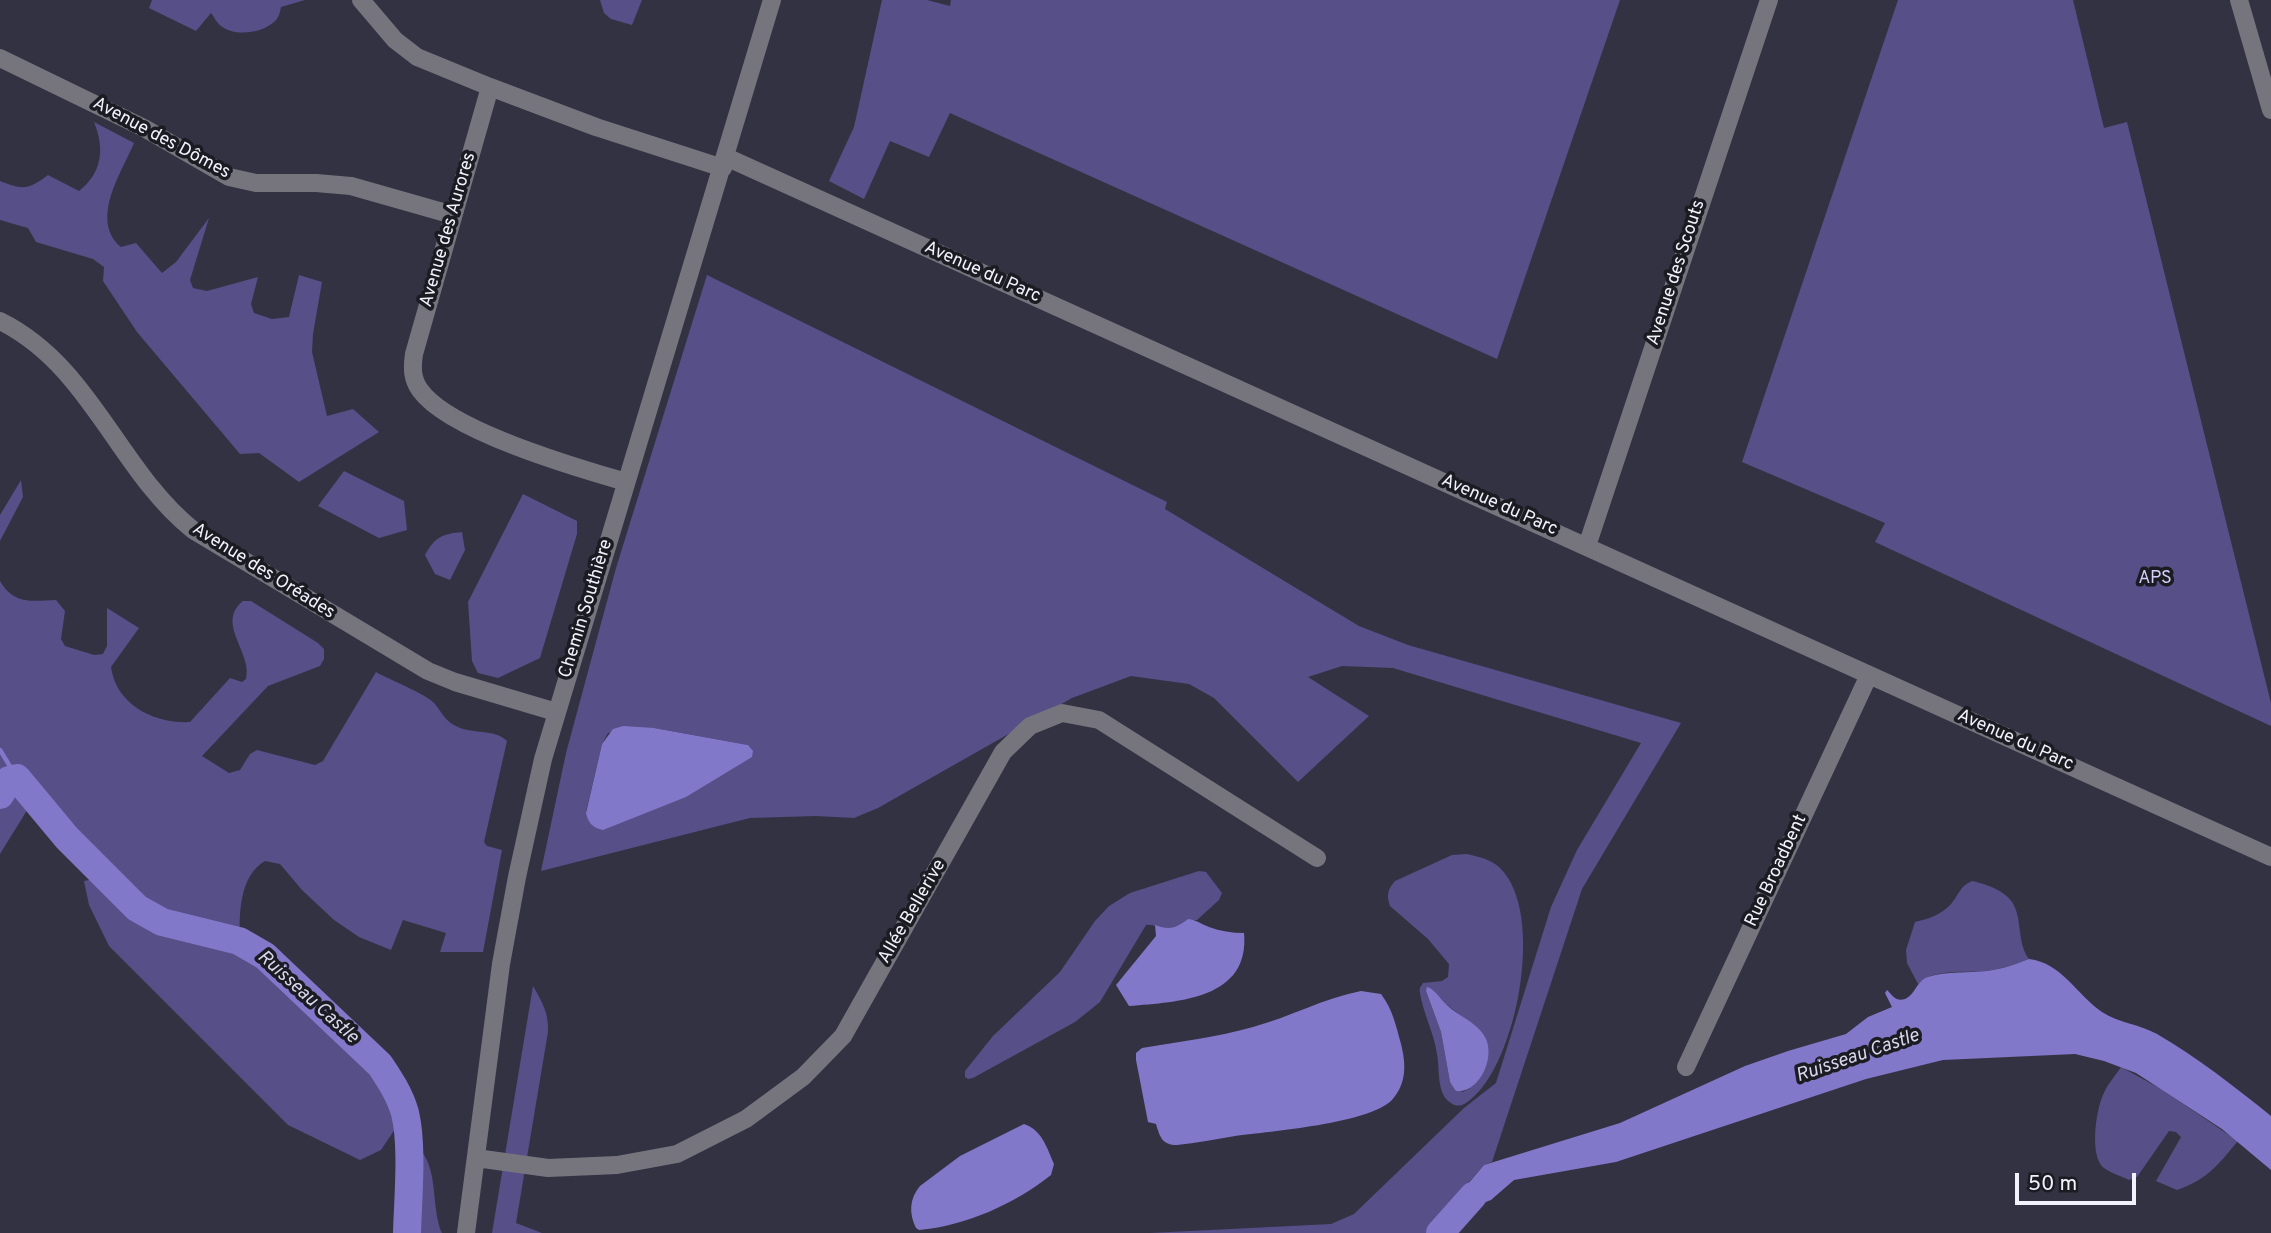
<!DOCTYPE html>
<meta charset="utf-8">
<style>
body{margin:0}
#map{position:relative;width:2271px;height:1233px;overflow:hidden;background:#333243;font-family:Overpass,sans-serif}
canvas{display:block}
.scale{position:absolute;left:2015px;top:1173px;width:121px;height:32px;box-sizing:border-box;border:4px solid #f2f2fd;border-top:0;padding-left:9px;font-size:21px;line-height:24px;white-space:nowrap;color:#f2f2fd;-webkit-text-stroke:5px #1b1b22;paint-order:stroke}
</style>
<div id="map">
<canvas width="2271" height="1233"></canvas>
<div class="scale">50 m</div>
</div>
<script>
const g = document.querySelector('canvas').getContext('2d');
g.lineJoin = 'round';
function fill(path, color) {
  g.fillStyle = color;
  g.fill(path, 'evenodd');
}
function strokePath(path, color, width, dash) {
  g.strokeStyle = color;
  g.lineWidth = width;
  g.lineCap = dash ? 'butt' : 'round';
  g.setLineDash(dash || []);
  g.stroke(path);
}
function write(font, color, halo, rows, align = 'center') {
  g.font = font + ' Overpass,sans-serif';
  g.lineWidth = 7;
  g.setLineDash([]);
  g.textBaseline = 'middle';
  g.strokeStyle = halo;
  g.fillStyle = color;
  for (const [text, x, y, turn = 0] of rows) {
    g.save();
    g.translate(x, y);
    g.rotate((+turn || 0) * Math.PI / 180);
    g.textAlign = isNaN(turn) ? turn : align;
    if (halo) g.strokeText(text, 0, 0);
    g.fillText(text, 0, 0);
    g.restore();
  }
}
const green = new Path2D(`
 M 152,0 L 305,0 L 281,7 C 280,12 279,18 274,22 C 262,33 235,37 221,26 C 217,23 214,17 211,13 L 196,31 L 149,8 Z
 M 600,0 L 642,0 L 632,25 L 611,19 L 604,13 Z
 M 882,0 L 927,0 L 950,6 L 951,0 L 1620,0 L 1497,359 L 950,113 L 929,157 L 890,141 L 864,199 L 829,181 L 854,127 Z
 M 1898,0 L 2073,0 L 2104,128 L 2127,122 L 2271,703 L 2271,726 L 1875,542 L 1885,523 L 1742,462 Z
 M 94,122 L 134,143 C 122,172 89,220 121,247 L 136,243 L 162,273 L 176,262 L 209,218 L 190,280 L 193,288 L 207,291 L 258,277 L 251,304 L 254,313 L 272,319 L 289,317 L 299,275 L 322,282 L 313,334 L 312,352 L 327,416 L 353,409 L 379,432 L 299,482 L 259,453 L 240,454 L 137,332 L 103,281 L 104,267 L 93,259 L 36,242 L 28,228 L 0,220 L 0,181 C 23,190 28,190 48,175 L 79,191 C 102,173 105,149 94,122 Z
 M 707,275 L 1167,502 L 1165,509 L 1359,626 L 1408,645 L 1681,723 L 1582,889 L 1492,1162 L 1484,1165 L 1445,1210 L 1448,1224 L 1440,1233 L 1150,1233 L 1331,1224 L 1354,1214 L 1464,1108 L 1496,1083 L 1551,907 L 1577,850 L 1641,743 L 1393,668 L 1342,666 L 1308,677 L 1369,716 L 1298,782 L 1214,698 L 1189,684 L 1131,676 L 1072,698 L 878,808 L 854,818 L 816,816 L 750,818 L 541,871 L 566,753 L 616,568 ZM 654,728 L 748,745 L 586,812 L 602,744 L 608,733 Z
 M 344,471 L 404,501 L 407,530 L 379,538 L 318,506 Z
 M 21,480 L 23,497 L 0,541 L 0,515 Z
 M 523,494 L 577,521 L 577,534 L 540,658 L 498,678 L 478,673 L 472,661 L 468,602 Z
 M 462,532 L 465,550 L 450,580 L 435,574 L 425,555 C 435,537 442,534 462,532 Z
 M 0,581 C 14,605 32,601 56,600 L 65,611 L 61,639 L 65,646 L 94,655 L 103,654 L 107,646 L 107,608 L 139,628 L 111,667 C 116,705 155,724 190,722 L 230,678 L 242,682 L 246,679 C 253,653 215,623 243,601 L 251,601 L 318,643 L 324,649 L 324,659 L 320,666 L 268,686 L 202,756 L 229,773 L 240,770 L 250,754 L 257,750 L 315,765 L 323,761 L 376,672 C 388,679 426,694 434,703 C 441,711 445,721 456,726 C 472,735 494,728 507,741 L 484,842 L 487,846 L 502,850 L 483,952 L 440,952 L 446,933 L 403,920 L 391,950 L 359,937 L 334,920 L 302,890 L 280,864 L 265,861 C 239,876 239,915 240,941 L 265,956 L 380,1065 L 394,1086 L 405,1114 L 381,1150 L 360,1160 L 288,1125 L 109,946 L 89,905 L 84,881 L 104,877 L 67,838 L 34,799 L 0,854 Z
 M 1467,854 C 1479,857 1491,859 1500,868 C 1546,912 1517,1064 1470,1100 C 1464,1105 1458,1108 1451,1103 C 1436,1094 1440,1069 1437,1054 C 1434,1033 1423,1013 1420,993 C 1419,987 1421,987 1423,983 L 1442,981 L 1448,977 L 1449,964 L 1428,939 L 1390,906 C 1386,895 1388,889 1395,881 L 1452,855 ZM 1433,990 C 1453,1018 1500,1028 1484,1070 C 1480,1080 1473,1088 1462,1092 L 1450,1082 L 1441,1032 L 1426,991 Z
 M 1199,871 L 1206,872 L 1222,893 L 1219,900 L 1197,920 C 1185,919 1180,929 1169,929 C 1161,929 1154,924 1146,925 L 1100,1002 L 1075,1022 L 973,1078 L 968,1079 L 965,1077 L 965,1071 L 993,1036 L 1060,972 L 1095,921 L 1109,906 L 1130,893 Z
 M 1973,881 C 1983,884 1995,887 2004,894 C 2026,909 2014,939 2029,959 C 2016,964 2001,969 1987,971 C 1964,973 1935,968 1918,984 L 1907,963 L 1906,950 L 1915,922 C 1928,919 1941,915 1951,904 C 1959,895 1960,885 1973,881 Z
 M 533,986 C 542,1002 549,1013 548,1032 L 516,1223 L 542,1233 L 492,1233 Z
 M 2121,1067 L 2161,1089 L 2238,1141 C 2217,1166 2208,1179 2177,1190 L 2156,1181 L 2181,1137 L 2176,1132 L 2169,1131 L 2137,1177 L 2129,1180 C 2121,1176 2111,1173 2104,1168 C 2089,1157 2096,1110 2103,1095 C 2107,1085 2115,1076 2121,1067 Z
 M 408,1141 C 442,1157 429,1203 442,1233 L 407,1233 Z`);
const water = new Path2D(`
 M 623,726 L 654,728 L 748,745 L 753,751 L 752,757 L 686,797 L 603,830 C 592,828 588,822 586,813 L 602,744 L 613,729 Z
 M 1188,919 C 1197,920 1201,924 1209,927 C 1220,931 1232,933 1244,933 C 1250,999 1179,1002 1129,1006 L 1116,985 L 1156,936 L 1155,925 C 1169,930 1175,929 1188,919 Z
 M 2029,959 C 2062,963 2076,994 2102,1012 C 2119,1023 2139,1024 2157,1034 C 2197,1057 2235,1087 2271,1116 L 2271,1170 L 2222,1129 L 2136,1073 L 2104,1061 L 2075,1054 L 1943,1060 L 1866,1079 L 1616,1162 L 1514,1180 L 1491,1200 L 1478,1205 L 1461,1225 L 1448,1224 L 1445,1211 L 1484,1165 L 1620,1123 L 1745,1066 L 1788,1051 L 1846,1034 L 1868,1017 L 1892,1007 L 1885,993 L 1887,990 C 1893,996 1896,1002 1905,999 C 1916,994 1916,981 1928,977 C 1947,971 1968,973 1987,971 C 2002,969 2016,964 2029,959 Z
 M 1427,987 C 1435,989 1440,999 1447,1005 C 1458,1016 1477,1022 1485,1037 C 1496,1056 1480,1094 1456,1091 L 1450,1082 L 1441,1032 L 1426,991 Z
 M 1361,991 L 1381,994 C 1393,1010 1396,1026 1401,1044 C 1406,1064 1407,1083 1392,1100 C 1368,1124 1271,1131 1235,1136 C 1216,1139 1196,1143 1177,1145 C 1162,1145 1160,1137 1156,1124 L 1148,1122 L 1136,1060 L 1136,1053 L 1142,1048 C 1179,1042 1217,1037 1253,1027 C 1290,1017 1324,998 1361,991 Z
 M 1024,1124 C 1042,1130 1047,1148 1054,1164 L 1051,1175 C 1015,1204 965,1226 919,1230 L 916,1228 C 909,1214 909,1199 920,1186 L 960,1156 Z`);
const stream = new Path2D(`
 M 0,750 L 17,778`);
const river = new Path2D(`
 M 0,795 L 9,780 L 17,778 L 67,838 L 137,908 L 162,922 L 239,941 L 265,956 L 380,1065 C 390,1080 400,1095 405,1113 C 413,1146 408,1198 407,1233
 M 1440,1233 L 1473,1196`);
const minor = new Path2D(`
 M 361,0 L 395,40 L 417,57 L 490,87
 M 2239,0 L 2271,110
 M 0,58 L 144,128 L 229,177 L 256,183 L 316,183 L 351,186 L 453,215
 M 726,157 L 2271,857
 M 0,321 C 91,366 118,470 193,530 L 428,671 L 455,682 L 556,712
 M 626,482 C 577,468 449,431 420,390 C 412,379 412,368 414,354 L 490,87 L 596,127 L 723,168
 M 1587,546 L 1769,0
 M 1686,1067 L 1869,675
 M 476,1158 L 548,1168 L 617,1165 L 677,1154 L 746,1119 L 803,1077 L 843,1036 L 1003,752 L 1030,726 L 1062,713 L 1099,720 L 1317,858
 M 466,1233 L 501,964 L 517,877 L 543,759 L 772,0`);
const streetNames = [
 ["Avenue des Dômes",161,139,28],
 ["Avenue des Aurores",449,230,-74],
 ["Avenue du Parc",982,273,24],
 ["Avenue des Scouts",1677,273,-72],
 ["Avenue du Parc",1499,506,24],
 ["Avenue des Oréades",263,572,32],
 ["Chemin Southière",587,609,-73],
 ["Avenue du Parc",2015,741,24],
 ["Rue Broadbent",1777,871,-65],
 ["Allée Bellerive",913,912,-60]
];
const parkNames = [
 ["APS",2155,579]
];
const waterNames = [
 ["Ruisseau Castle",307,998,42],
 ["Ruisseau Castle",1858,1057,-19]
];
fill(green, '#564f88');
fill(water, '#8178c9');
strokePath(stream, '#8178c9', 4.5);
strokePath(river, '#8178c9', 28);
strokePath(minor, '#76757e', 18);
write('18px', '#f2f2fd', '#1b1b22', streetNames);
write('18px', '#d3d0fc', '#1b1b22', parkNames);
write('italic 19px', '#d8d7ed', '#1b1b22', waterNames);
</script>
